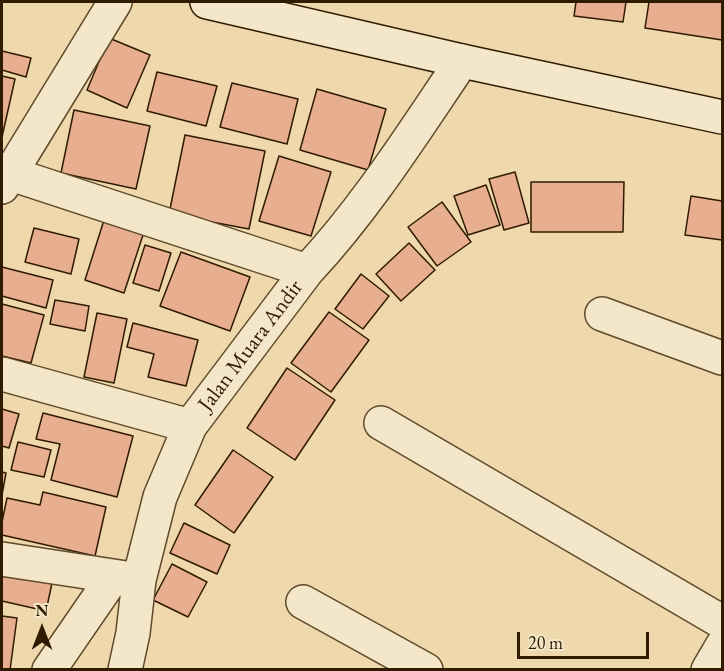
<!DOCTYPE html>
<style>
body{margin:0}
#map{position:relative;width:724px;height:671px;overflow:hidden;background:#eed8ac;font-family:"EB Garamond",serif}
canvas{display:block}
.frame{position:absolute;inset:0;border:3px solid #2f1b00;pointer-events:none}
.north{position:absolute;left:12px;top:599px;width:60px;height:60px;-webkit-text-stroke:4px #f4e6c9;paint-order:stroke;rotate:0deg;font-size:16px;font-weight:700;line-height:24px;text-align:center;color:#2f1b00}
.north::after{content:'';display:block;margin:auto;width:21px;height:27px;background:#2f1b00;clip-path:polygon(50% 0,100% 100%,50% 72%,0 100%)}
.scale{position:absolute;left:517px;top:632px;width:132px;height:27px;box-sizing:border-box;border:3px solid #2f1b00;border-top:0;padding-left:8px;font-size:18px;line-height:21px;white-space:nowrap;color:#2f1b00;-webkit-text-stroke:4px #f4e6c9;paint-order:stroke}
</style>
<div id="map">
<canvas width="724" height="671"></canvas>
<div class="frame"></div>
<div class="north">N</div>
<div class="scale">20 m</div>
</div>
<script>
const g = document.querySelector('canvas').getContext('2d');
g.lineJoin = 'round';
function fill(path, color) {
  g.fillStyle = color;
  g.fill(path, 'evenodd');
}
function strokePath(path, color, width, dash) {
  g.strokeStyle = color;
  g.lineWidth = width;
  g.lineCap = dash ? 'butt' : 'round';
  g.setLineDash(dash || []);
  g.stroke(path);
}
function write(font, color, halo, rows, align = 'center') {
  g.font = font + ' "EB Garamond",serif';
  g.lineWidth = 5;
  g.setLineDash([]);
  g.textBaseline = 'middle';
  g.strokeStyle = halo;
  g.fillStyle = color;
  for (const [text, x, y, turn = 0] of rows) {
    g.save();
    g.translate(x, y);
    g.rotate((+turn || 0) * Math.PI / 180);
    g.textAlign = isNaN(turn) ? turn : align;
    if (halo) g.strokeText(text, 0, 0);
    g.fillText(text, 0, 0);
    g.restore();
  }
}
const building = new Path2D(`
 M 576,2 L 626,2 L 623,22 L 574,16 Z
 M 649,2 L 722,2 L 722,40 L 645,28 Z
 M 109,38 L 150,55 L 127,108 L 87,90 Z
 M 2,51 L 31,58 L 26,77 L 2,70 Z
 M 157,72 L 217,86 L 206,126 L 147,111 Z
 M 2,76 L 15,79 L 2,137 Z
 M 232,83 L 298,99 L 287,144 L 220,127 Z
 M 317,89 L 386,109 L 368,170 L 300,150 Z
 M 74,110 L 150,126 L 136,189 L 61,173 Z
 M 185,135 L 265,151 L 249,229 L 169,214 Z
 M 279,156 L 331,172 L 311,236 L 259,221 Z
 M 515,172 L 529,223 L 504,230 L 489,179 Z
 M 531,182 L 624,182 L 623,232 L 531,232 Z
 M 486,185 L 500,225 L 468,235 L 454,196 Z
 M 691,196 L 722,201 L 722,240 L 685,235 Z
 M 442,202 L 471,242 L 437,266 L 408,227 Z
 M 104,220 L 144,232 L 124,293 L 85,280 Z
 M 34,228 L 79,239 L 71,274 L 25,262 Z
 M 409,243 L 435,270 L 401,301 L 376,274 Z
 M 145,245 L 171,253 L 159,291 L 133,283 Z
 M 181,252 L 250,277 L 230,331 L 160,306 Z
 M 2,267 L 53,280 L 46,308 L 2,296 Z
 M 361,274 L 389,296 L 363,329 L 335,309 Z
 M 55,300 L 89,306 L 85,331 L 50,324 Z
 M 2,304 L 44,315 L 31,363 L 2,356 Z
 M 329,312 L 369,340 L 331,392 L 291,363 Z
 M 97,313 L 127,319 L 114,383 L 84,377 Z
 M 133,323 L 198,340 L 186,386 L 148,377 L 154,354 L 127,347 Z
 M 287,368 L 335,400 L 295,460 L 247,428 Z
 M 2,409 L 19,414 L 9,448 L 2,446 Z
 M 43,413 L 133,436 L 117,497 L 51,480 L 60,444 L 36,439 Z
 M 18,442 L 51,450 L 44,477 L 11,470 Z
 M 233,450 L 273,477 L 234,533 L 195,505 Z
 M 2,472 L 6,473 L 2,495 Z
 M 43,492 L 106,507 L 95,556 L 2,535 L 2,522 L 7,498 L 40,505 Z
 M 184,523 L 230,545 L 217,574 L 170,553 Z
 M 2,562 L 54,574 L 46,611 L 2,601 Z
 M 172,564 L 207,582 L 188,617 L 153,600 Z
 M 2,616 L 17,618 L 10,670 L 2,670 Z`);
const street = new Path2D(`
 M 2,171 L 307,271
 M 2,187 L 115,2
 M 602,314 L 722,358
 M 2,374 L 190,426
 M 381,423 L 722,622
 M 2,559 L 139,580
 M 303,602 L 426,670
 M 49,670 L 113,577
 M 125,670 L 133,633 L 139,580 L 160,497 L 190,426 L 307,271 C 366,208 413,133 462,61
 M 708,670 L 722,646`);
const secondary = new Path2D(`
 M 207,2 L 462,61 L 722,117`);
const streetNames = [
 ["Jalan Muara Andir",251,346,-53]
];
fill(building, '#e7ae90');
strokePath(building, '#2f1b00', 1.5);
strokePath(street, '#5f4a2b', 36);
strokePath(secondary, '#2f1b00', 36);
strokePath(street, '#f4e6c9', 33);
strokePath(secondary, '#f4e6c9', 33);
write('22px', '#2f1b00', '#f4e6c9', streetNames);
</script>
